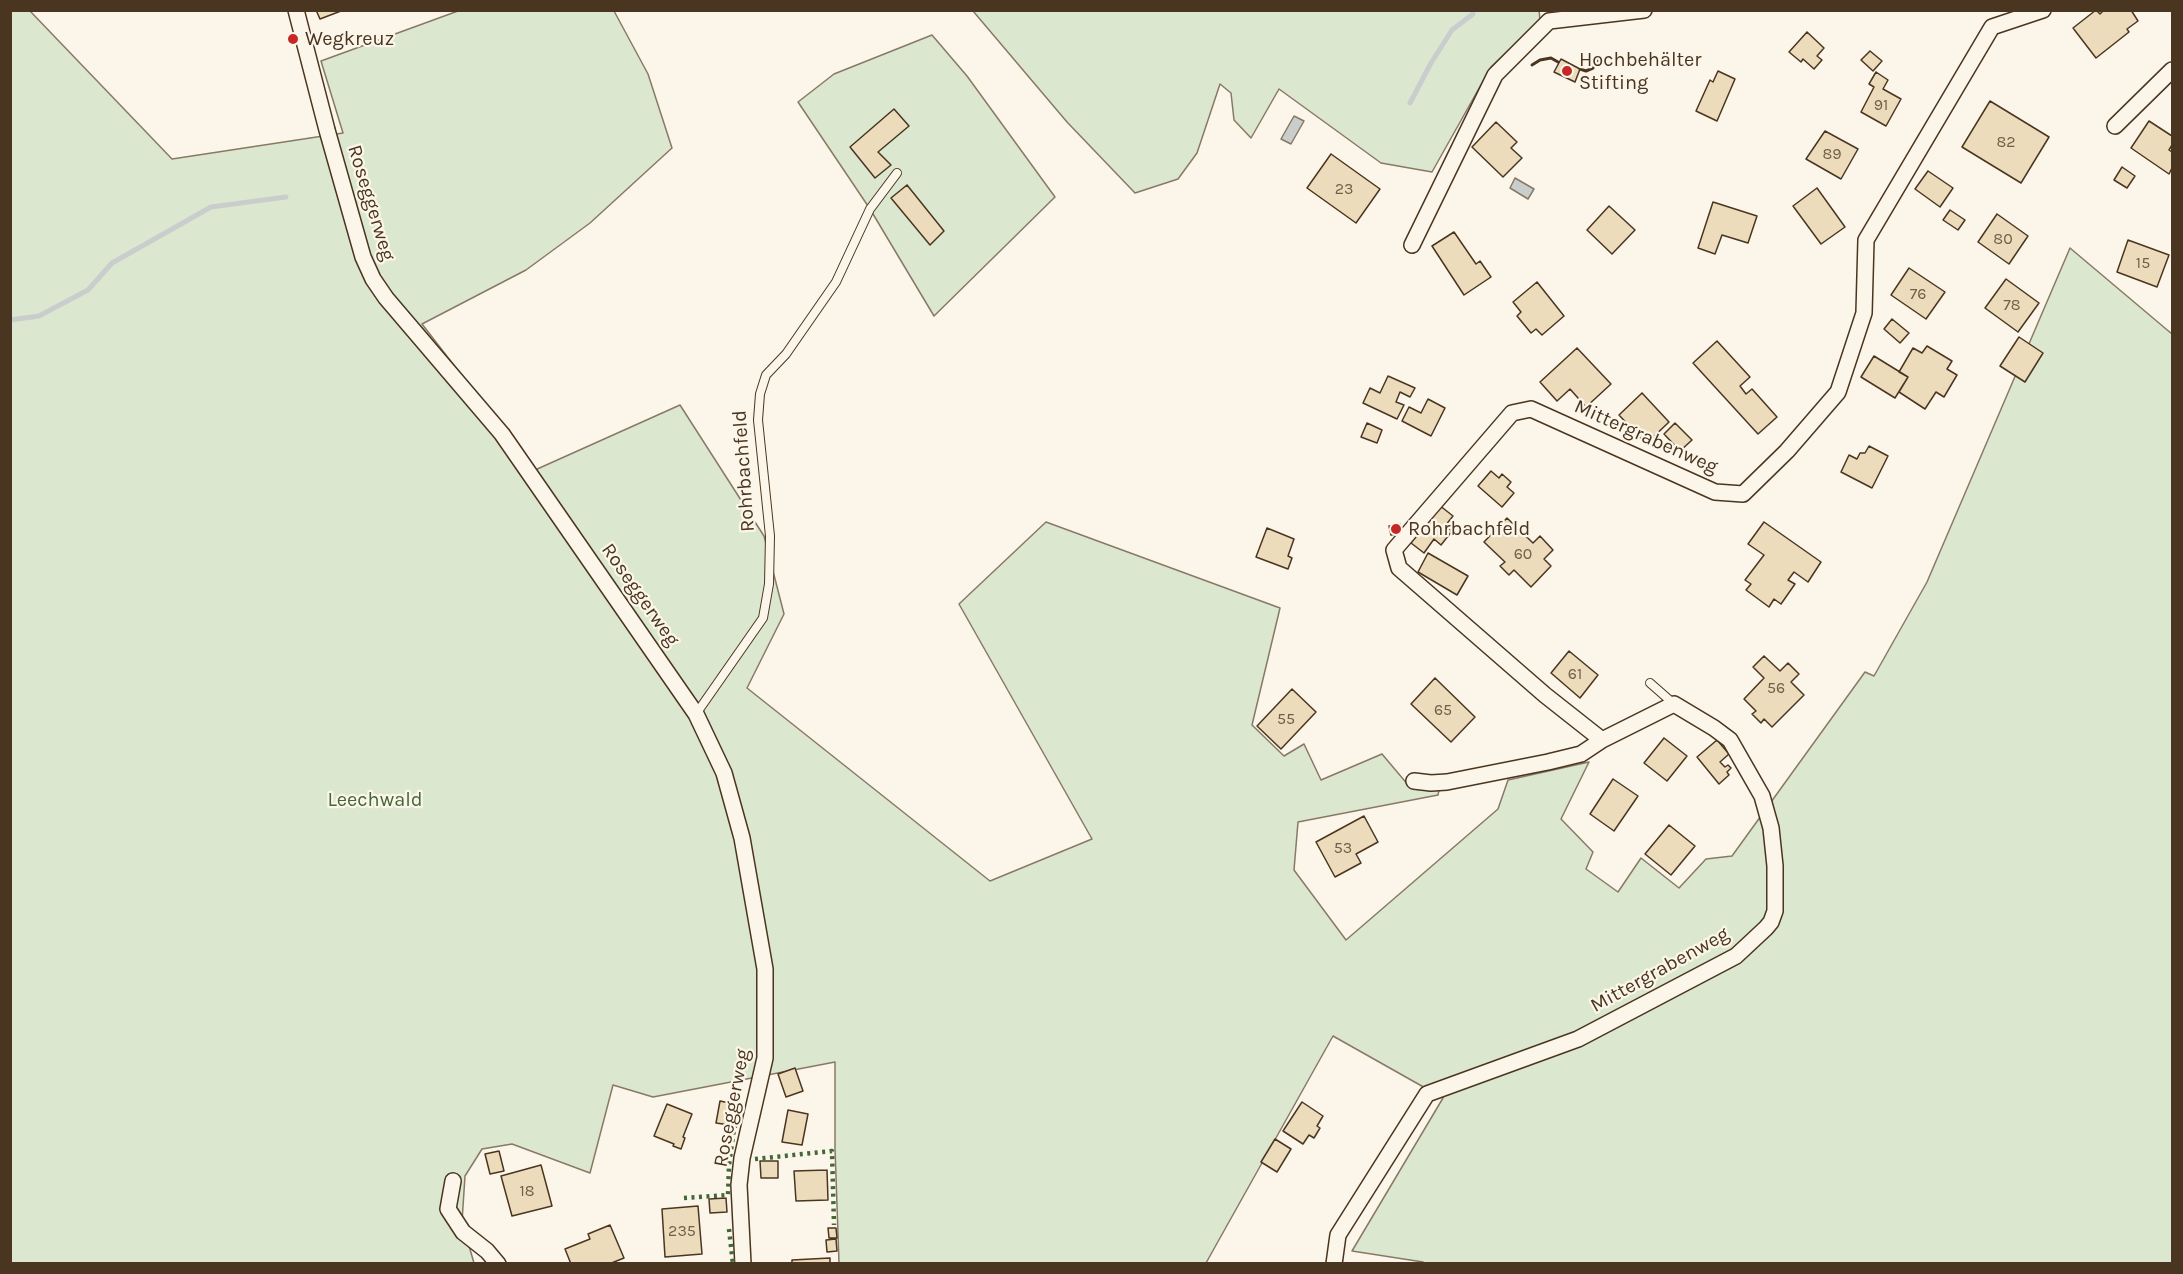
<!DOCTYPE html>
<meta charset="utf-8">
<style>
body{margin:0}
#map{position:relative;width:2183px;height:1274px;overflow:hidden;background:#fbf6e9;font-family:Karla,sans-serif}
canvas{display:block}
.frame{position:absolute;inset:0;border:12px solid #4a3520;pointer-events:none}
</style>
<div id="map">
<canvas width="2183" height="1274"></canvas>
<div class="frame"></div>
</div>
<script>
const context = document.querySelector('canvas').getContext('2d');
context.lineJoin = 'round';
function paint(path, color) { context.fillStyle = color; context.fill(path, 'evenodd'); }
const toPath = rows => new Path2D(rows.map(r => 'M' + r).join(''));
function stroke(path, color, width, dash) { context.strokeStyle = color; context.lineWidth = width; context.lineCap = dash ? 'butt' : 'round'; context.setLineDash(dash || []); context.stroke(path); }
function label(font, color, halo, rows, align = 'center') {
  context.font = font + ' Karla,sans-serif'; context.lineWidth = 4.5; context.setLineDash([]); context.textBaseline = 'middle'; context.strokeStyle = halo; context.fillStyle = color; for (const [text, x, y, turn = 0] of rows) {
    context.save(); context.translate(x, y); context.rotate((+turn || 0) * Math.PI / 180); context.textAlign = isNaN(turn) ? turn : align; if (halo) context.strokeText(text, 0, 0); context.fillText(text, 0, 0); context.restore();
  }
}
const green = toPath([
 [1539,10,1540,20,1491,67,1432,172,1381,163,1279,89,1251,138,1234,120,1231,93,1220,84,1197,153,1178,179,1135,193,1067,122,973,11,1539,10],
 [10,11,30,11,172,159,343,133,321,61,458,11,614,11,648,74,672,148,590,223,526,270,422,324,535,470,680,405,764,536,784,614,747,688,990,881,1092,839,959,604,1046,522,1280,608,1252,725,1284,756,1304,744,1321,780,1382,754,1409,786,1440,785,1438,795,1298,822,1294,870,1346,940,1498,809,1508,780,1589,762,1561,819,1593,852,1586,869,1618,892,1641,858,1679,888,1706,859,1732,856,1865,672,1874,676,1927,582,2070,248,2172,334,2172,1263,1425,1264,1423,1262,1352,1251,1443,1098,1333,1036,1206,1263,839,1263,835,1148,835,1062,653,1097,613,1085,590,1173,512,1144,482,1149,465,1176,462,1222,474,1263,11,1263,10,11],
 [932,35,967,76,1055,197,934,316,870,209,798,102,834,74,932,35]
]);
const water = toPath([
 [1294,116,1304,121,1291,144,1281,139,1294,116],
 [1515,178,1534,189,1528,199,1510,188,1515,178]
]);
const stream = toPath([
 [1410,103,1431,63,1452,30,1473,14,1473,10],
 [10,320,39,316,88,290,112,263,211,207,286,197]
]);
const building = toPath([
 [316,10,341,10,341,11,320,19,316,10],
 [2096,10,2100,14,2104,10,2131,10,2138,21,2127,29,2129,32,2096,58,2073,28,2096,10],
 [1807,32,1824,48,1817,56,1822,60,1814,69,1803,59,1801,62,1789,52,1807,32],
 [1870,51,1882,61,1873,71,1861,60,1870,51],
 [1561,59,1580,69,1575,82,1554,72,1561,59],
 [1718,71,1735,79,1717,121,1696,111,1710,80,1713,82,1718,71],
 [1876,72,1888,80,1883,89,1901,99,1886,126,1861,112,1874,87,1869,84,1876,72],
 [1990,101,2049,137,2021,183,1962,147,1990,101],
 [894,109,909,126,878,152,891,165,875,178,850,147,894,109],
 [2149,121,2172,136,2172,145,2169,150,2172,152,2172,168,2169,174,2131,148,2149,121],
 [1496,122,1517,142,1511,148,1522,158,1503,177,1472,147,1496,122],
 [1825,131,1858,149,1841,179,1806,159,1825,131],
 [1331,154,1380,189,1356,223,1307,188,1331,154],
 [2122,167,2135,176,2127,188,2114,180,2122,167],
 [1928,171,1953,188,1940,207,1915,189,1928,171],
 [907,185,944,231,930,245,891,198,907,185],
 [1817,188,1845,227,1821,244,1793,206,1817,188],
 [1713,202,1757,216,1748,243,1722,235,1715,254,1698,248,1713,202],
 [1609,206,1635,230,1612,254,1587,230,1609,206],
 [1950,210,1965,220,1958,230,1943,220,1950,210],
 [1997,214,2028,236,2009,264,1978,242,1997,214],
 [1454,232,1476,264,1480,261,1491,277,1464,295,1432,246,1454,232],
 [2128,240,2169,255,2157,287,2117,272,2128,240],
 [1909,268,1945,292,1926,319,1891,295,1909,268],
 [2006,279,2039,303,2018,332,1985,308,2006,279],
 [1537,282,1564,316,1542,335,1536,329,1531,333,1517,316,1521,312,1513,302,1537,282],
 [1892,319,1909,333,1900,343,1884,329,1892,319],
 [2019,337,2043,353,2025,382,2000,366,2019,337],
 [1717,341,1750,377,1740,386,1746,394,1752,389,1777,417,1758,434,1693,363,1717,341],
 [1927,346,1952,361,1947,369,1957,375,1944,397,1936,392,1925,409,1899,392,1908,377,1899,372,1913,348,1922,353,1927,346],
 [1577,348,1611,384,1586,407,1570,389,1557,401,1540,382,1577,348],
 [1874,356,1908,377,1895,398,1861,377,1874,356],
 [1388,376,1415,388,1410,397,1400,392,1396,402,1404,405,1397,419,1363,403,1370,388,1380,393,1388,376],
 [1642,393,1669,422,1646,444,1619,415,1642,393],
 [1428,399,1445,408,1431,436,1402,421,1409,407,1421,413,1428,399],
 [1367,423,1382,430,1377,443,1361,437,1367,423],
 [1675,423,1692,440,1680,451,1664,434,1675,423],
 [1869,446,1888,456,1872,488,1841,472,1849,455,1857,459,1860,453,1865,453,1869,446],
 [1491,471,1499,478,1502,474,1511,482,1507,487,1514,493,1502,507,1478,486,1491,471],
 [1439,505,1453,516,1445,526,1452,531,1441,545,1434,539,1424,553,1411,543,1439,505],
 [1507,518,1533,543,1540,536,1553,550,1544,559,1551,566,1531,587,1514,570,1509,575,1500,566,1505,562,1484,542,1507,518],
 [1764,522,1821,562,1808,582,1794,572,1788,580,1795,584,1781,604,1774,599,1769,607,1746,590,1751,584,1745,580,1764,555,1748,544,1764,522],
 [1400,524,1402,533,1391,535,1389,526,1400,524],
 [1267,528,1294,539,1288,556,1292,558,1288,569,1256,557,1267,528],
 [1428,553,1468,576,1457,595,1418,572,1428,553],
 [1569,651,1598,675,1580,698,1551,673,1569,651],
 [1764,656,1780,671,1788,663,1799,674,1791,682,1804,695,1772,727,1764,719,1761,723,1752,714,1756,711,1744,699,1764,678,1753,667,1764,656],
 [1435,678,1475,717,1451,742,1411,704,1435,678],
 [1292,689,1316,712,1281,749,1257,726,1292,689],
 [1664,738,1687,756,1667,781,1644,763,1664,738],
 [1717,740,1729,754,1720,762,1725,767,1728,765,1731,768,1727,772,1729,775,1719,784,1697,757,1717,740],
 [1613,779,1638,796,1614,831,1590,814,1613,779],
 [1364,816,1378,842,1356,854,1361,863,1335,877,1316,842,1364,816],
 [1669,825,1695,846,1671,875,1645,854,1669,825],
 [795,1068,803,1091,786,1097,778,1074,795,1068],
 [720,1101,739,1105,736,1126,716,1123,720,1101],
 [1302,1102,1323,1116,1317,1126,1320,1128,1314,1138,1309,1135,1303,1144,1283,1131,1302,1102],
 [667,1104,692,1114,683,1137,685,1138,681,1149,673,1146,674,1144,654,1136,667,1104],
 [788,1110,808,1114,802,1145,782,1142,788,1110],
 [1275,1139,1291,1149,1277,1172,1261,1162,1275,1139],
 [499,1151,504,1171,490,1174,485,1154,499,1151],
 [760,1161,778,1161,778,1178,761,1178,760,1161],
 [541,1165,552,1206,512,1216,501,1176,541,1165],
 [827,1170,828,1200,796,1201,794,1171,827,1170],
 [726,1198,727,1212,710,1213,709,1199,726,1198],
 [698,1206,702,1254,665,1257,662,1209,698,1206],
 [610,1225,624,1258,609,1264,571,1264,565,1249,590,1239,588,1234,610,1225],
 [828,1228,836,1228,837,1238,829,1238,828,1228],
 [836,1239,837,1251,827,1252,826,1240,836,1239],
 [830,1258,830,1264,792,1264,792,1260,830,1258]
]);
const service = toPath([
 [1650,683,1674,704],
 [696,714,763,618,769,584,770,536,758,420,760,394,766,375,786,354,836,282,870,209,897,173]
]);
const minor = toPath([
 [296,10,327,130,363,257,373,279,386,298,502,434,696,714,724,773,742,838,765,969,765,1058,742,1158,739,1185,743,1264],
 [2115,126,2172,70],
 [1412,245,1495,75,1549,21,1644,10],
 [1414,781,1431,783,1447,782,1548,762,1581,754,1602,740],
 [453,1181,448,1209,463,1232,487,1251,498,1264],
 [1334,1264,1338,1235,1427,1094,1578,1039,1736,956,1766,928,1771,922,1775,911,1775,866,1771,828,1762,796,1730,740,1714,728,1674,704,1602,740,1545,695,1399,568,1394,550,1512,413,1531,409,1715,492,1743,494,1787,451,1838,392,1864,313,1866,240,1992,27,2043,10]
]);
const hedge = toPath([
 [755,1159,832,1151,834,1225],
 [684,1198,728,1195,729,1165,734,1129,740,1115],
 [729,1229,733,1264]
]);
const wall = toPath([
 [1532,65,1540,60,1551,58,1558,62],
 [1580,69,1586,71,1593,68,1599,58]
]);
const markers = [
 [293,39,6,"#c62828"],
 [1567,71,6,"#c62828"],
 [1396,529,6,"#c62828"]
];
const numberNames = [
 ["91",1881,105],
 ["82",2006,142],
 ["89",1832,154],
 ["23",1344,189],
 ["80",2003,239],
 ["15",2143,263],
 ["76",1918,294],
 ["78",2012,305],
 ["60",1523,554],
 ["61",1575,674],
 ["56",1776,688],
 ["65",1443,710],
 ["55",1286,719],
 ["53",1343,848],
 ["18",527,1191],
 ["235",682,1231]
];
const poiNames = [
 ["Wegkreuz",305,39],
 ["Hochbehälter",1579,60],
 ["Stifting",1579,83],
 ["Rohrbachfeld",1408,529]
];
const streetNames = [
 ["Roseggerweg",371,203,73],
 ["Mittergrabenweg",1646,437,24],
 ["Rohrbachfeld",744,471,-94],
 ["Roseggerweg",640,595,55],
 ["Mittergrabenweg",1660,970,-29],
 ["Roseggerweg",732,1108,-79]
];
const parkNames = [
 ["Leechwald",375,800]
];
paint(green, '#dce7d0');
stroke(green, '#887966', 1.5);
paint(water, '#c9cecd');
stroke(water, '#887966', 1.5);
stroke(stream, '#c9cecd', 5);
paint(building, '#ecdcbc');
stroke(building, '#4a3520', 1.5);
stroke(service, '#4a3520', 10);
stroke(minor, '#4a3520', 18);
stroke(service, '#fbf6e9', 8);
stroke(minor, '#fbf6e9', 15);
stroke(hedge, '#436837', 4.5, [3, 4.5]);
stroke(wall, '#4a3520', 3);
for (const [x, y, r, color] of markers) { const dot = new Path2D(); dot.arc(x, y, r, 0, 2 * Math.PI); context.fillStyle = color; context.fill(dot); stroke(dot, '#fbf6e9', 2); }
label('16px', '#725f47', null, numberNames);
label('20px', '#4a3520', '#fbf6e9', poiNames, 'left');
label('20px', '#4a3520', '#fbf6e9', streetNames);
label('20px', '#436837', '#fbf6e9', parkNames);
</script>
